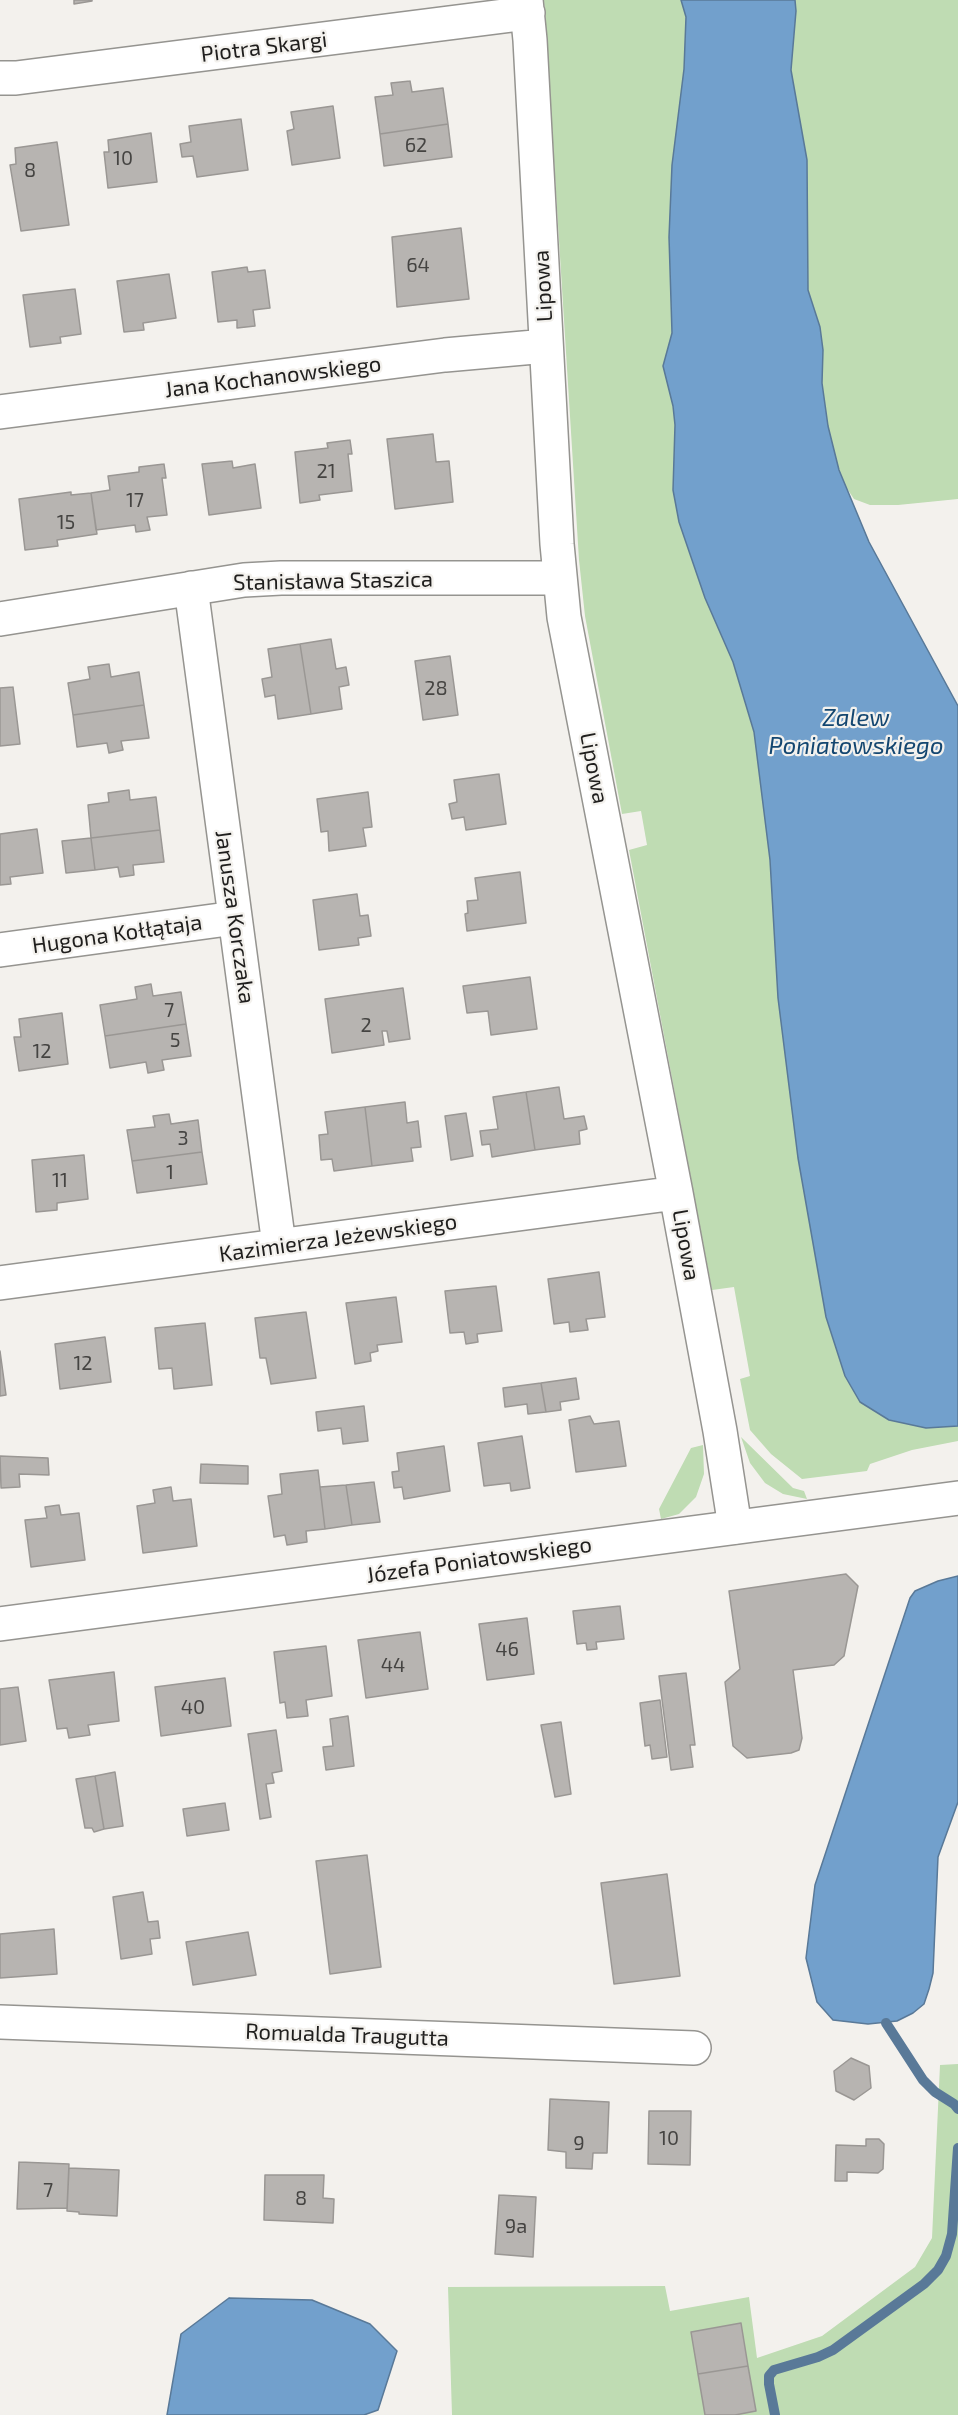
<!DOCTYPE html>
<meta charset="utf-8">
<style>
body{margin:0}
canvas{display:block;background:#f3f1ed}
</style>
<canvas width="958" height="2415"></canvas>
<script>
const context = document.querySelector('canvas').getContext('2d');
context.lineJoin = 'round';
function paint(path, color) { context.fillStyle = color; context.fill(path, 'evenodd'); }
const toPath = rows => new Path2D(rows.map(r => 'M' + r).join(''));
function stroke(path, color, width, dash) { context.strokeStyle = color; context.lineWidth = width; context.lineCap = dash ? 'butt' : 'round'; context.setLineDash(dash || []); context.stroke(path); }
function label(font, color, halo, rows, align = 'center') {
  context.font = font + ' "Exo 2",sans-serif'; context.lineWidth = 4.5; context.setLineDash([]); context.textBaseline = 'middle'; context.strokeStyle = halo; context.fillStyle = color; for (const [text, x, y, turn = 0] of rows) {
    context.save(); context.translate(x, y); context.rotate((+turn || 0) * Math.PI / 180); context.textAlign = isNaN(turn) ? turn : align; if (halo) context.strokeText(text, 0, 0); context.fillText(text, 0, 0); context.restore();
  }
}
const green = toPath([
 [544,0,681,0,686,17,684,69,669,237,672,333,663,366,673,406,675,425,673,490,679,522,705,598,733,662,754,732,770,860,778,998,798,1158,826,1317,845,1376,926,1428,958,1426,958,1441,912,1450,870,1464,867,1471,802,1479,771,1454,750,1430,740,1379,750,1376,734,1287,712,1290,629,850,647,845,641,811,622,814,585,616,579,560],
 [795,0,958,0,958,499,898,505,870,505,854,499,846,487,839,470,828,426,822,383,823,350,820,327,808,290,807,160,791,70,796,11],
 [741,1437,793,1488,804,1491,807,1499,783,1494,765,1483,750,1463],
 [703,1445,704,1474,696,1497,679,1514,661,1519,659,1509,691,1448],
 [958,2064,958,2415,452,2415,448,2287,665,2286,670,2311,749,2297,757,2358,822,2336,915,2267,932,2238,940,2065]
]);
const water = toPath([
 [681,0,795,0,796,11,791,70,807,160,808,290,820,327,823,350,822,383,828,426,839,470,869,542,958,706,958,1426,926,1428,889,1420,860,1402,845,1376,826,1317,798,1158,778,998,770,860,754,732,733,662,705,598,679,522,673,490,675,425,673,406,663,366,672,333,669,237,672,165,684,69,686,17,681,0],
 [958,1576,958,1802,938,1857,933,1973,929,1989,924,2004,913,2013,897,2021,868,2024,833,2020,817,2002,806,1958,815,1885,910,1598,915,1591,938,1581,958,1576],
 [229,2298,312,2300,370,2324,397,2351,378,2410,364,2415,167,2415,181,2334,229,2298]
]);
const stream = toPath([
 [886,2023,923,2080,935,2092,954,2104,958,2109],
 [775,2415,769,2384,769,2376,774,2370,818,2357,833,2350,924,2284,938,2270,946,2256,952,2234,958,2148]
]);
const building = toPath([
 [74,0,92,0,92,1,74,4,74,0],
 [410,81,412,92,443,88,448,124,380,134,375,97,393,95,391,83,410,81],
 [333,106,340,158,292,165,287,131,294,129,291,112,333,106],
 [241,119,248,170,197,177,193,156,182,157,180,144,191,142,189,126,241,119],
 [448,124,452,157,384,166,380,134,448,124],
 [151,133,157,182,108,188,104,152,109,152,108,140,151,133],
 [57,142,69,225,21,231,10,165,16,164,15,148,57,142],
 [461,228,469,299,397,307,392,237,461,228],
 [247,267,248,272,265,270,270,308,253,310,255,326,237,328,237,320,218,322,212,272,247,267],
 [169,274,176,318,143,323,144,330,124,332,117,281,169,274],
 [75,289,81,334,60,337,61,343,30,347,23,295,75,289],
 [433,434,436,462,449,461,453,502,395,509,387,439,433,434],
 [350,440,352,454,348,454,352,491,319,495,320,500,300,503,295,452,328,448,327,443,350,440],
 [232,461,233,468,255,464,261,508,209,515,202,464,232,461],
 [164,464,166,478,162,478,167,515,147,517,150,530,136,532,135,525,96,530,91,493,110,490,108,476,139,472,139,467,164,464],
 [71,492,71,495,91,493,97,534,57,540,58,546,25,550,19,499,71,492],
 [331,639,336,669,346,667,349,685,339,687,342,709,311,714,300,644,331,639],
 [300,644,311,714,278,719,275,695,265,697,262,679,272,677,268,649,300,644],
 [450,656,458,715,423,720,415,661,450,656],
 [109,664,111,677,139,672,144,705,73,715,68,683,90,679,88,667,109,664],
 [13,687,20,744,0,746,0,688,13,687],
 [144,705,149,738,121,741,123,750,109,753,107,743,77,747,73,715,144,705],
 [499,774,506,824,466,830,464,817,452,819,449,804,457,802,454,780,499,774],
 [129,790,130,800,156,797,160,830,91,838,88,805,109,802,108,793,129,790],
 [368,792,372,827,363,828,366,846,329,851,328,831,321,832,317,799,368,792],
 [37,829,43,873,10,877,11,884,0,885,0,834,37,829],
 [160,830,164,862,133,865,134,875,120,877,118,867,95,870,91,838,160,830],
 [91,838,95,870,66,873,62,841,91,838],
 [520,872,526,923,467,931,465,914,468,913,467,901,478,900,475,878,520,872],
 [357,894,360,916,368,915,371,936,358,938,359,945,319,950,313,900,357,894],
 [530,977,537,1029,491,1035,488,1011,467,1013,463,986,530,977],
 [151,984,153,996,181,992,186,1024,105,1036,100,1005,137,999,135,987,151,984],
 [403,988,410,1039,389,1042,387,1031,382,1031,384,1045,332,1053,325,999,403,988],
 [62,1013,68,1064,19,1071,14,1037,21,1037,19,1019,62,1013],
 [186,1024,191,1056,162,1060,164,1070,148,1073,146,1062,110,1068,105,1036,186,1024],
 [559,1087,564,1119,584,1116,587,1129,579,1131,580,1144,535,1150,526,1092,559,1087],
 [526,1092,535,1150,492,1157,490,1144,482,1145,480,1131,498,1129,493,1097,526,1092],
 [405,1102,407,1123,418,1121,421,1147,411,1148,413,1161,372,1166,365,1107,405,1102],
 [365,1107,372,1166,334,1171,332,1159,321,1160,319,1135,328,1134,325,1112,365,1107],
 [466,1113,473,1156,451,1160,445,1116,466,1113],
 [169,1114,171,1124,198,1120,202,1152,132,1161,127,1130,155,1127,153,1116,169,1114],
 [202,1152,207,1184,137,1193,132,1161,202,1152],
 [84,1155,88,1199,57,1203,57,1210,36,1212,32,1160,84,1155],
 [599,1272,605,1317,586,1319,588,1330,570,1332,569,1322,554,1324,548,1279,599,1272],
 [496,1286,502,1331,477,1334,478,1342,466,1344,464,1332,450,1333,445,1291,496,1286],
 [396,1297,402,1342,377,1345,378,1351,370,1353,371,1361,355,1364,346,1303,396,1297],
 [306,1312,316,1378,271,1384,266,1358,260,1358,255,1318,306,1312],
 [205,1323,212,1385,174,1389,172,1368,159,1369,155,1328,205,1323],
 [105,1337,111,1382,60,1389,55,1344,105,1337],
 [0,1351,6,1395,0,1396,0,1351],
 [576,1378,579,1399,560,1402,561,1410,546,1412,541,1383,576,1378],
 [541,1383,546,1412,528,1414,527,1404,505,1407,503,1388,541,1383],
 [364,1406,368,1441,343,1444,341,1428,318,1431,316,1412,364,1406],
 [590,1416,594,1424,619,1421,626,1466,576,1472,569,1420,590,1416],
 [522,1436,530,1488,511,1491,510,1483,484,1486,478,1443,522,1436],
 [444,1446,450,1491,404,1499,402,1487,394,1488,392,1472,399,1471,397,1453,444,1446],
 [0,1456,48,1458,49,1475,19,1474,20,1487,1,1488,0,1456],
 [201,1464,248,1466,248,1484,200,1483,201,1464],
 [318,1470,325,1529,306,1531,307,1542,287,1545,285,1535,274,1537,268,1496,282,1494,280,1474,318,1470],
 [374,1482,380,1522,352,1525,346,1485,374,1482],
 [346,1485,352,1525,325,1529,320,1487,346,1485],
 [171,1487,173,1501,191,1499,197,1546,143,1553,137,1506,155,1503,153,1490,171,1487],
 [59,1505,61,1515,79,1513,85,1560,31,1567,25,1520,47,1518,45,1507,59,1505],
 [846,1574,858,1586,844,1656,834,1665,793,1670,802,1738,799,1750,791,1753,747,1758,733,1746,725,1682,740,1669,729,1591,846,1574],
 [620,1606,624,1639,596,1642,597,1649,587,1650,586,1643,577,1644,573,1611,620,1606],
 [527,1618,534,1674,487,1680,479,1624,527,1618],
 [420,1632,428,1689,366,1698,358,1640,420,1632],
 [326,1646,332,1696,306,1700,308,1716,287,1718,285,1702,280,1703,274,1652,326,1646],
 [114,1672,119,1721,88,1725,90,1735,69,1738,67,1728,57,1729,49,1680,114,1672],
 [686,1673,695,1745,690,1745,693,1767,671,1770,659,1676,686,1673],
 [225,1678,231,1726,161,1736,155,1687,225,1678],
 [18,1687,26,1741,0,1745,0,1689,18,1687],
 [660,1700,667,1757,652,1759,650,1745,645,1746,640,1703,660,1700],
 [348,1716,354,1766,326,1770,323,1747,333,1746,330,1719,348,1716],
 [561,1722,571,1794,555,1797,541,1725,561,1722],
 [276,1730,282,1771,272,1773,274,1783,266,1784,271,1817,260,1819,248,1734,276,1730],
 [115,1772,123,1826,104,1829,95,1776,115,1772],
 [95,1776,104,1829,94,1832,92,1828,85,1828,76,1779,95,1776],
 [225,1803,229,1830,187,1836,183,1809,225,1803],
 [367,1855,381,1967,330,1974,316,1861,367,1855],
 [667,1874,680,1976,614,1984,601,1883,667,1874],
 [143,1892,148,1922,158,1921,160,1938,150,1939,152,1954,121,1959,113,1897,143,1892],
 [54,1929,57,1974,0,1978,0,1934,54,1929],
 [248,1932,256,1975,193,1985,186,1942,248,1932],
 [851,2058,869,2066,871,2088,854,2100,836,2091,834,2071,851,2058],
 [550,2099,609,2102,607,2153,593,2153,592,2169,566,2168,566,2152,548,2150,550,2099],
 [649,2111,691,2111,690,2165,648,2164,649,2111],
 [866,2139,879,2139,884,2144,883,2169,878,2173,847,2172,847,2181,835,2181,836,2145,866,2146,866,2139],
 [19,2162,69,2164,67,2208,17,2209,19,2162],
 [69,2168,119,2170,117,2216,79,2214,79,2212,67,2211,69,2168],
 [265,2175,324,2175,323,2198,334,2199,333,2223,264,2220,265,2175],
 [499,2195,536,2197,533,2257,495,2254,499,2195],
 [741,2323,748,2366,698,2374,691,2332,741,2323],
 [748,2366,756,2411,735,2415,705,2415,698,2374,748,2366]
]);
const minor = toPath([
 [526,0,530,40,557,544,564,617,676,1193,720,1431,735,1527],
 [0,78,16,78,528,13],
 [0,412,445,355,546,346],
 [191,588,279,1245],
 [0,619,244,580,281,578,560,578],
 [0,950,235,918],
 [0,1283,676,1193],
 [0,2022,694,2048]
]);
const tertiary = toPath([
 [0,1624,958,1498]
]);
const numberNames = [
 ["62",416,145],
 ["10",123,158],
 ["8",30,170],
 ["64",418,265],
 ["21",326,471],
 ["17",135,500],
 ["15",66,522],
 ["28",436,688],
 ["7",169,1010],
 ["2",366,1025],
 ["5",175,1040],
 ["12",42,1051],
 ["3",183,1138],
 ["1",170,1172],
 ["11",60,1180],
 ["12",83,1363],
 ["46",507,1649],
 ["44",393,1665],
 ["40",193,1707],
 ["10",669,2138],
 ["9",579,2143],
 ["7",48,2190],
 ["8",301,2198],
 ["9a",516,2226]
];
const streetNames = [
 ["Piotra Skargi",264,47,-7],
 ["Lipowa",543,286,-93],
 ["Jana Kochanowskiego",273,377,-7],
 ["Stanisława Staszica",333,581,-1],
 ["Lipowa",594,768,79],
 ["Janusza Korczaka",235,917,82],
 ["Hugona Kołłątaja",117,934,-8],
 ["Kazimierza Jeżewskiego",338,1238,-8],
 ["Lipowa",686,1245,80],
 ["Józefa Poniatowskiego",479,1560,-8],
 ["Romualda Traugutta",347,2035,2]
];
const waterNames = [
 ["Zalew",856,718],
 ["Poniatowskiego",856,746]
];
paint(green, '#bfdcb3');
paint(water, '#72a0cc');
stroke(water, '#597998', 1.5);
stroke(stream, '#597998', 10);
paint(building, '#b7b4b1');
stroke(building, '#9a9794', 1.5);
stroke(minor, '#959490', 36);
stroke(tertiary, '#959490', 36);
stroke(minor, '#fff', 33);
stroke(tertiary, '#fff', 33);
label('20px', '#454442', null, numberNames);
label('22px', '#1f1e1d', '#f3f1ed', streetNames);
label('italic 24px', '#134670', '#f3f1ed', waterNames);
</script>
